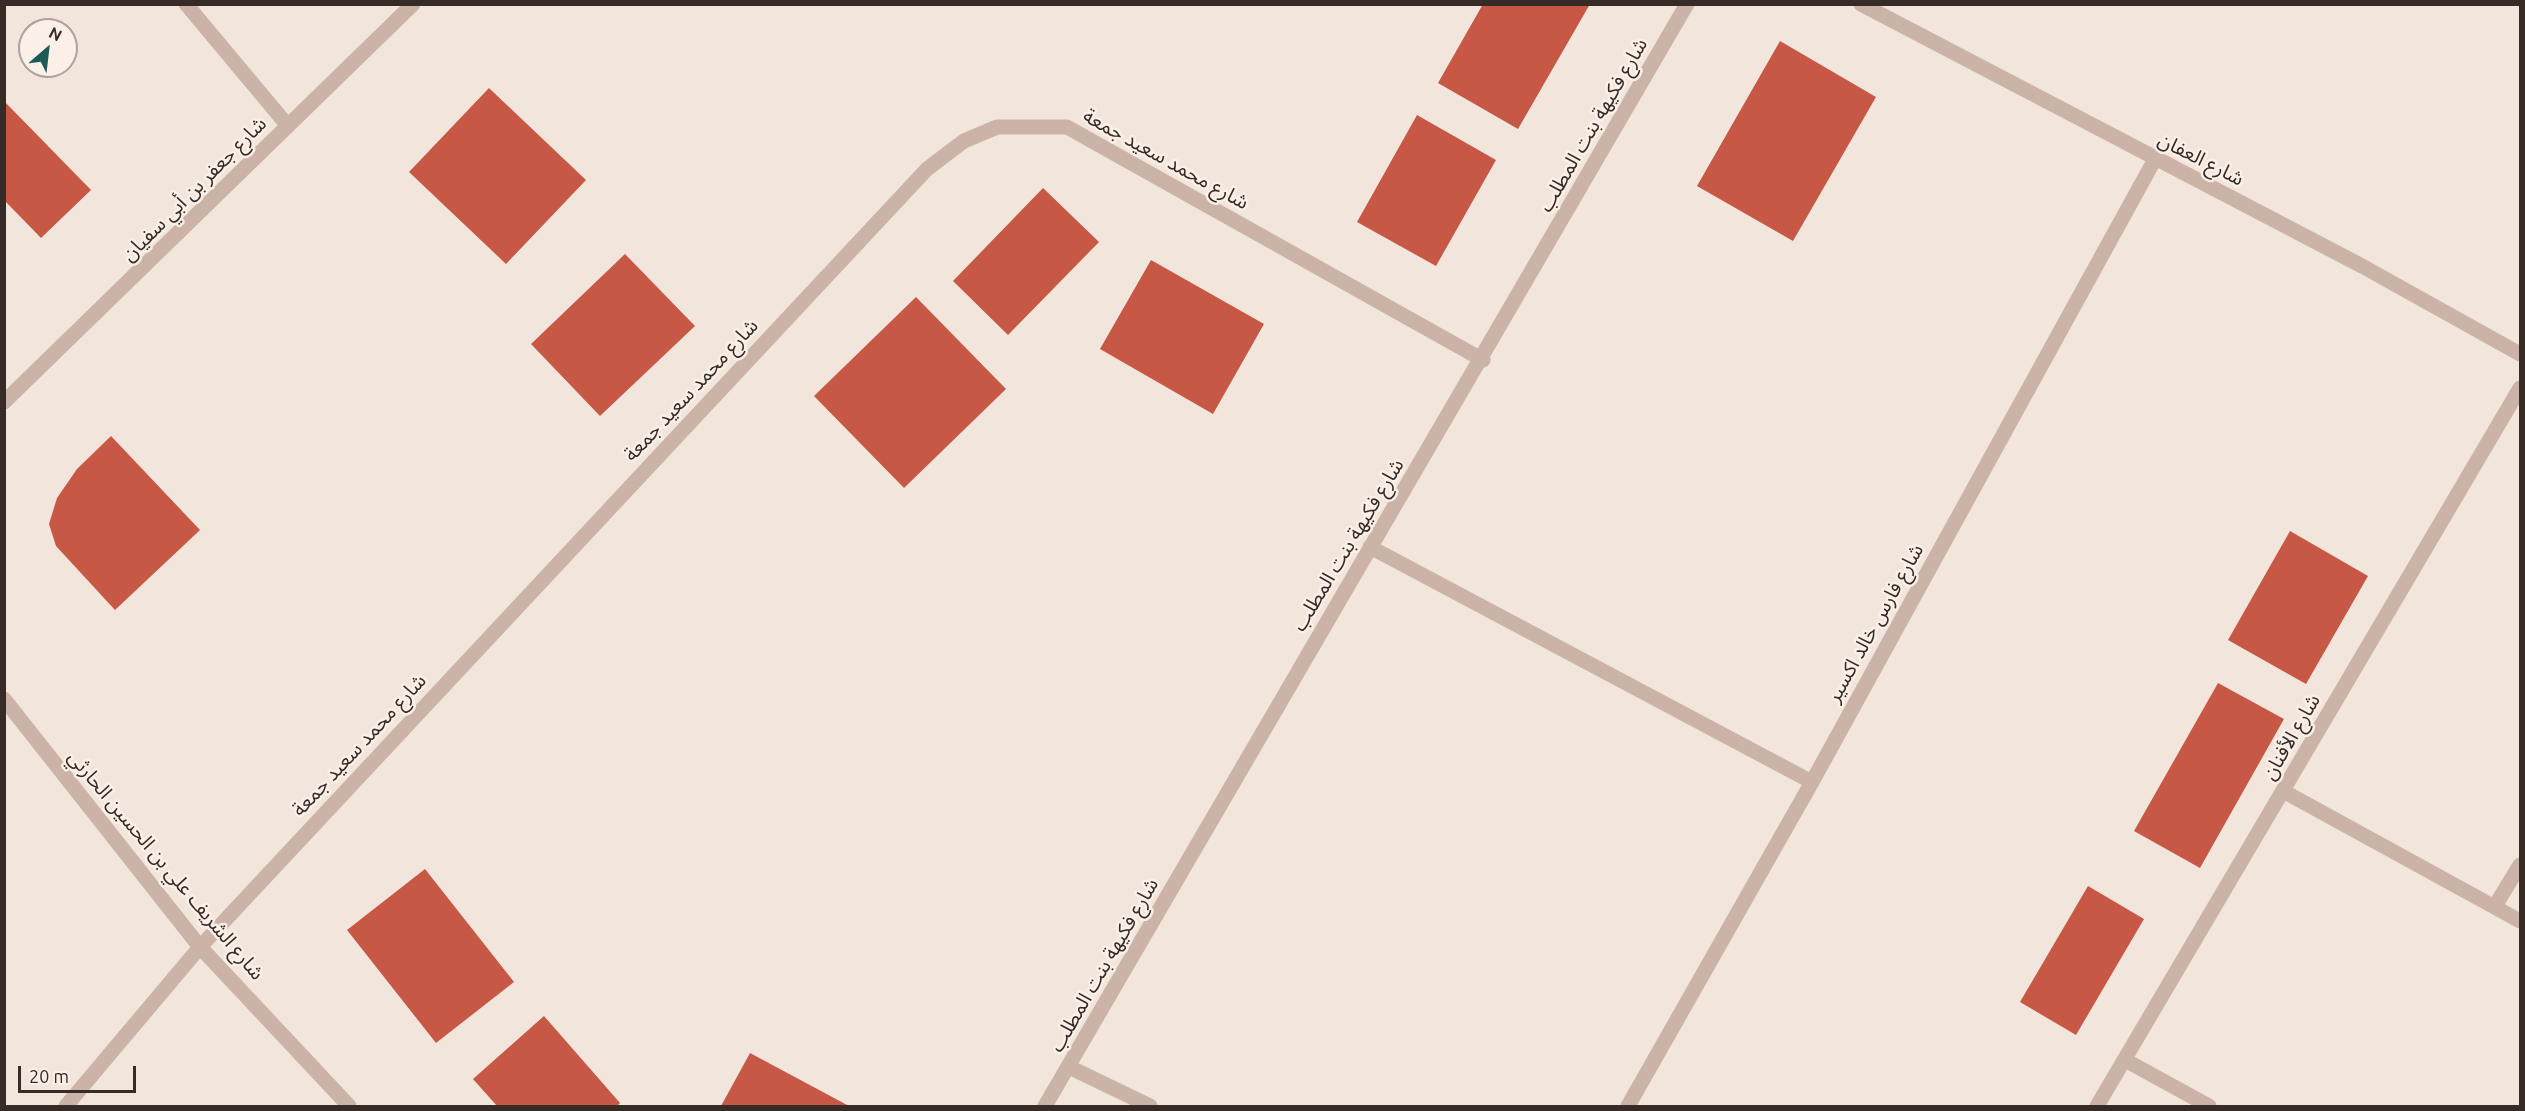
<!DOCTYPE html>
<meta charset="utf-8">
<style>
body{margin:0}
#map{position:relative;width:2525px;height:1111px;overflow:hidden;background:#f2e5dc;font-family:Ubuntu,sans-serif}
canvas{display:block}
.frame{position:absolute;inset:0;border:6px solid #372b28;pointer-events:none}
.north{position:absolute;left:18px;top:18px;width:60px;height:60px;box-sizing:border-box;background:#faf0e8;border:2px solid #aca19b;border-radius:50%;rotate:28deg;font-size:16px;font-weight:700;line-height:24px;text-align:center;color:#372b28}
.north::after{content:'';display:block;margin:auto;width:21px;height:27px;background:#1d5957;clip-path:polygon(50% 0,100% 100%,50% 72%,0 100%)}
.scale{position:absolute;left:18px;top:1066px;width:118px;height:27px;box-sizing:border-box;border:3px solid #372b28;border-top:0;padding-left:8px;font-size:18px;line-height:21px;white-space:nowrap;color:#372b28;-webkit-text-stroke:4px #faf0e8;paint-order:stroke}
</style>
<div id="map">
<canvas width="2525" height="1111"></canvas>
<div class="frame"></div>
<div class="north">N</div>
<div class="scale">20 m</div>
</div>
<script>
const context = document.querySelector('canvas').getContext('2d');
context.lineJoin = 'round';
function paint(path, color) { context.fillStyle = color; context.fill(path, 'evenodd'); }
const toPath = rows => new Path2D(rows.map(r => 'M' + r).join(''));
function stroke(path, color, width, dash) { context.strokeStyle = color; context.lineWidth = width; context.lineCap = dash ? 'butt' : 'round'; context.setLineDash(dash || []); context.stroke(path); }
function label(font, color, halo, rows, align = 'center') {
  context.font = font + ' Ubuntu,"Noto Sans Arabic",sans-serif'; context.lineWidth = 5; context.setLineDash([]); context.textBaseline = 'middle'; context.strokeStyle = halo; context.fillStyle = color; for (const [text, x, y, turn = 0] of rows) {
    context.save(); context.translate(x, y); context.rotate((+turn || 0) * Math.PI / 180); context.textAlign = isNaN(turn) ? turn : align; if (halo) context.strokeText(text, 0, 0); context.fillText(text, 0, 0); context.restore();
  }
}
const building = toPath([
 [1483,4,1590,4,1518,129,1438,83],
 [1780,41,1876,97,1793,241,1697,186],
 [489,88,586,180,506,264,409,172],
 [4,101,91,190,41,238,4,200],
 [1417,115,1496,160,1436,266,1357,222],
 [1043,188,1099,242,1008,335,953,281],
 [625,254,695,326,600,416,531,344],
 [1151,260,1264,324,1213,414,1100,349],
 [916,297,1006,389,904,488,814,396],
 [111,436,200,530,115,610,56,546,49,524,57,498,77,469],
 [2290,531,2368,576,2306,684,2228,640],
 [2218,683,2284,719,2200,868,2134,831],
 [425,869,514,982,436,1043,347,930],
 [2088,886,2144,919,2076,1035,2020,1002],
 [544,1016,620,1103,617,1106,497,1106,473,1079],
 [750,1053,849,1106,721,1106]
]);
const minor = toPath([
 [186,4,288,126],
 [1861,4,2362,266,2520,354],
 [1370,547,1812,782],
 [4,699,200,947,349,1106],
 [2283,791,2520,921],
 [2495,906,2520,865],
 [2125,1060,2209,1106],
 [1069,1067,1150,1106],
 [66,1106,200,947,927,169,964,141,997,127,1067,127,1483,360],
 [1045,1106,1687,4],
 [1628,1106,1812,782,2155,159],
 [2097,1106,2520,388]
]);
const tertiary = toPath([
 [4,402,413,4]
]);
const streetNames = [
 ["شارع فكيهة بنت المطلب",1593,125,-60],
 ["شارع محمد سعيد جمعة",1166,159,29],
 ["شارع العفان",2201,159,27],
 ["شارع جعفر بن أبي سفيان",194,189,-45],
 ["شارع محمد سعيد جمعة",691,390,-47],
 ["شارع فكيهة بنت المطلب",1348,545,-59],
 ["شارع فارس خالد اكسير",1875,623,-61],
 ["شارع الأفنان",2291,737,-60],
 ["شارع محمد سعيد جمعة",359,745,-47],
 ["شارع الشريف علي بن الحسين الحارثي",166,865,50],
 ["شارع فكيهة بنت المطلب",1104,965,-60]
];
paint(building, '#c75845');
stroke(minor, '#cbb4a7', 15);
stroke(tertiary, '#cbb4a7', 15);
label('20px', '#372b28', '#faf0e8', streetNames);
</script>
